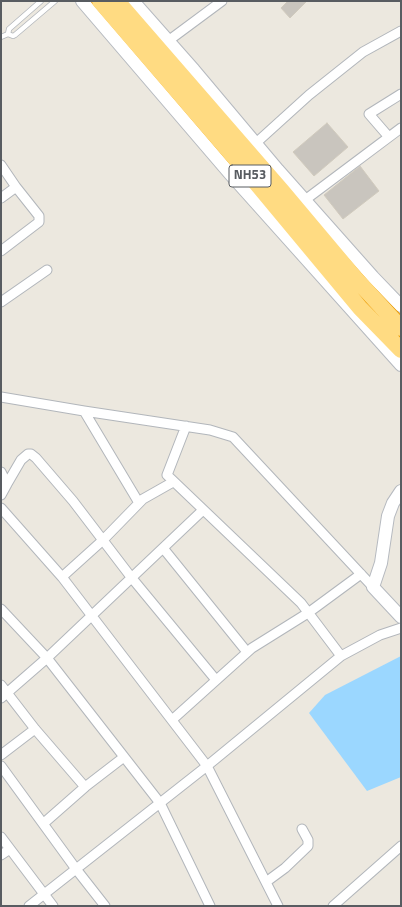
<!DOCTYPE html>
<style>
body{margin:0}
#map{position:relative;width:402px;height:907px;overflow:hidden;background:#ece8df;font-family:"Titillium Web",sans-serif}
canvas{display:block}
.frame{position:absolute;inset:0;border:2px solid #585c61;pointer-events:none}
</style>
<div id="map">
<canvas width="402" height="907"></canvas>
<div class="frame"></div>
</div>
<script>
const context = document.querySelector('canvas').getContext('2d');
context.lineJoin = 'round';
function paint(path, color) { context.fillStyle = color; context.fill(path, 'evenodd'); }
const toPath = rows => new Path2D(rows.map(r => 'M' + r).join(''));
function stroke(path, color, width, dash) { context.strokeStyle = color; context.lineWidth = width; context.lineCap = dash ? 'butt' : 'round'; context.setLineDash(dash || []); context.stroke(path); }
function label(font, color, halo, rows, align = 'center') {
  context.font = font + ' "Titillium Web",sans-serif'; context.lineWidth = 3; context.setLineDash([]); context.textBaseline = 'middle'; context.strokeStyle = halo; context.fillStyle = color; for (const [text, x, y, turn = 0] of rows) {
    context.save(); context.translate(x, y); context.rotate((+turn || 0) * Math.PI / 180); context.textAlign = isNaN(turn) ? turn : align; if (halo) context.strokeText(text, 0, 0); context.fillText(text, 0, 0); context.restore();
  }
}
const water = toPath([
 [401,656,401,777,367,791,309,713,325,695]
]);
const building = toPath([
 [288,1,307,1,290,18,281,8,288,1],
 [327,123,348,147,314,176,293,152,327,123],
 [360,166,379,191,343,219,324,195,360,166]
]);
const lane = toPath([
 [41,1,9,29,8,34,13,36,15,35,55,1],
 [1,37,8,34]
]);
const street = toPath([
 [168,41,222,1],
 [388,136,369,114,401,94],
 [256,143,309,95,363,52,401,31],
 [1,165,16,187],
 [1,198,16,187,39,216,39,222,1,251],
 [305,200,401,128],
 [1,302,47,270],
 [1,397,84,411,210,430,233,437,373,587],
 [84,411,139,503],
 [186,426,167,475,301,603,341,656],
 [1,472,7,484,1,495],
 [7,484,21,460,28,454,31,454,36,458,73,501,131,577,216,680],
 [1,508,62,577,207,766,278,906],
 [203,510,47,658,160,803,210,906],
 [163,548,247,652],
 [62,577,103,540,143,499,173,482],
 [1,609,47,658,1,698],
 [1,685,35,729,85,787],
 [172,720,252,648,308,613,361,574],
 [1,755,35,729],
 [1,766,76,869,105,906],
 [44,823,85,787,124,757],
 [1,837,53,906],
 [1,855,10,849],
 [266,882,285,868,308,846,308,840,302,829],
 [29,906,207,766,341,656,380,635,401,628],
 [333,906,401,846]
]);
const secondary = toPath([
 [82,1,231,175,401,365],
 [133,1,194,70,278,170,373,277,401,306],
 [401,491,393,503,388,516,381,563,373,587,401,617]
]);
const highway = toPath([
 [100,1,247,172,360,308,401,350],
 [117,1,282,191,355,278,401,328]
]);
const shields = [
 [250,176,42]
];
const shieldNames = [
 ["NH53",250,176]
];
paint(water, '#9bd7ff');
paint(building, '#c9c5be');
stroke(building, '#d0cabd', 1);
stroke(lane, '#b2b6bb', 6);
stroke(street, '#b2b6bb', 11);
stroke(secondary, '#b5b9bf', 14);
stroke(highway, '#ea9900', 18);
stroke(lane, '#fff', 4.5);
stroke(street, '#fff', 9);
stroke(secondary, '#fff', 12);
stroke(highway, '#ffdb82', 16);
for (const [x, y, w] of shields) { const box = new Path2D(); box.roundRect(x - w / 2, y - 11, w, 22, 3); context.fillStyle = '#fff'; context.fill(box); stroke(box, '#585c61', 1); }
label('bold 13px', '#585c61', null, shieldNames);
</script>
